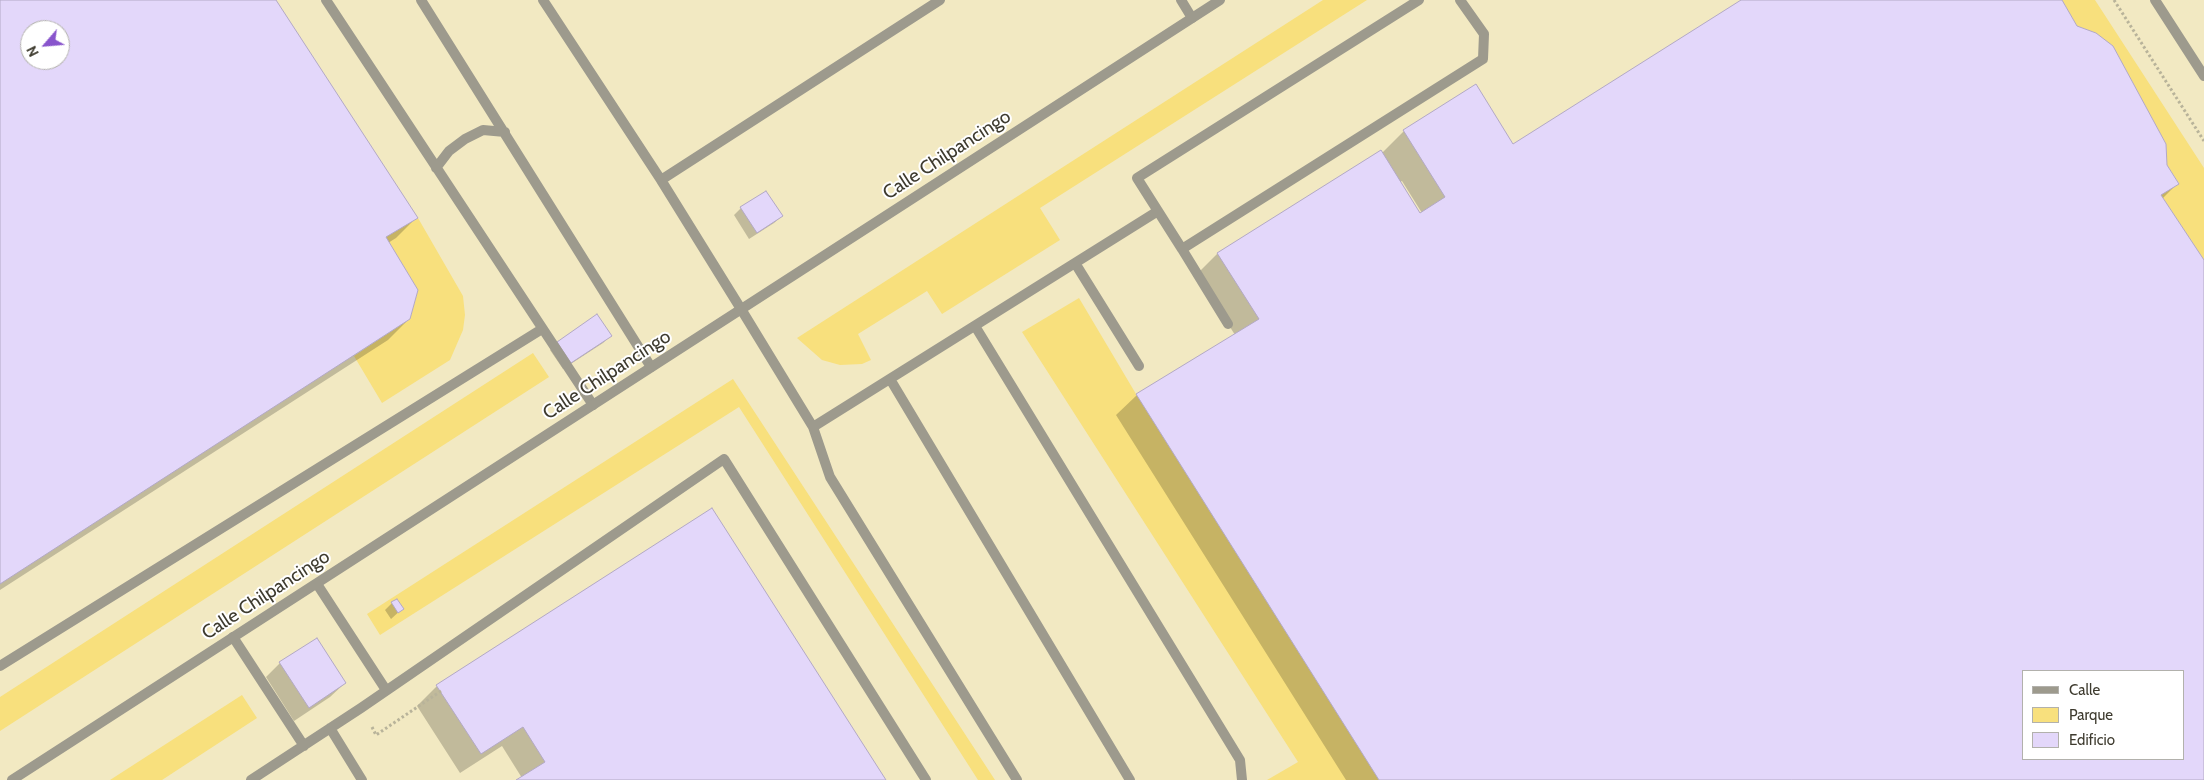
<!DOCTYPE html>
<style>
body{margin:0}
#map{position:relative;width:2204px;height:780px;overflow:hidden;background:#fbf4d4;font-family:Cabin,sans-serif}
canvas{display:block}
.legend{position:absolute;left:2022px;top:670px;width:162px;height:90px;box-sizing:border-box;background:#fff;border:1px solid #b2b1ac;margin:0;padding:6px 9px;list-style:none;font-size:15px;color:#3e3b2f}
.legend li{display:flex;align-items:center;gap:10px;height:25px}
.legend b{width:25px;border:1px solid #b2b1ac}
.north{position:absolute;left:20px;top:20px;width:50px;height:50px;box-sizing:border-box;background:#fff;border:1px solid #b2b1ac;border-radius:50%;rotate:243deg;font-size:14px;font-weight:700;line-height:20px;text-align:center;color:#3e3b2f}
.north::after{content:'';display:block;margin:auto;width:18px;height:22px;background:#8854cc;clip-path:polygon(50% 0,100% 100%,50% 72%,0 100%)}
</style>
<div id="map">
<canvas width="2204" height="780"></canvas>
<ul class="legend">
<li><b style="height:6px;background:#9d9a8d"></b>Calle</li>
<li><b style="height:14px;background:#f8e07d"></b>Parque</li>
<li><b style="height:14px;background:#e3d7fa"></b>Edificio</li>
</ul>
<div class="north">N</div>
</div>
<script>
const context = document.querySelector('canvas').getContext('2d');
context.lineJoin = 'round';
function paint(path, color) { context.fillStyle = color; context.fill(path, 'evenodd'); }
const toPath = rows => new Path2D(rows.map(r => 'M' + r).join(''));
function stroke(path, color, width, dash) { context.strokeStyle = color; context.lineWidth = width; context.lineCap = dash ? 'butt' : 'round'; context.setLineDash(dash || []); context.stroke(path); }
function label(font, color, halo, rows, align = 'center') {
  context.font = font + ' Cabin,sans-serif'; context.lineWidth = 4; context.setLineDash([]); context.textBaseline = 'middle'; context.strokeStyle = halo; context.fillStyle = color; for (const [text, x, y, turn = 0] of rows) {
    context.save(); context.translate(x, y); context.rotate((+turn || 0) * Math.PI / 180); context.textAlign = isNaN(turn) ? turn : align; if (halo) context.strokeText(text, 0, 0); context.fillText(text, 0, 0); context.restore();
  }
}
const built = toPath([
 [0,0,2204,0,2204,780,0,780],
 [30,30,60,30,60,60,30,60],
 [2023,671,2183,671,2183,759,2023,759]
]);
const green = toPath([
 [1323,0,1367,0,1040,208,1060,240,942,314,927,291,858,334,871,360,862,364,840,365,822,360,797,338],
 [2062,0,2095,0,2204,168,2204,260,2161,195,2179,183,2167,165,2166,144,2113,46,2096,33,2077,26],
 [418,218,463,296,465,315,463,330,450,360,382,403,354,356,410,319,418,290,386,237],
 [1079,298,1136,394,1379,780,1267,780,1298,762,1022,332],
 [533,353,549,377,0,731,0,697],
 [733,379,995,780,978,780,739,407,380,635,367,614],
 [242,695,257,718,162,780,110,780]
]);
const shadow = toPath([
 [0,0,275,0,416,218,396,238,388,243,409,319,388,340,0,590],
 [30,30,60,30,60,60,30,60],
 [1743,0,2060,0,2178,183,2162,199,2204,263,2204,780,1346,780,1116,415,1137,395,1235,335,1197,274,1217,254,1381,152,1382,153,1404,131,1513,146],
 [1402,181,1422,213,1420,215,1400,182],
 [2023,671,2183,671,2183,759,2023,759],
 [741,208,782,216,774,223,749,239,734,215],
 [610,336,603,343,563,369,550,350,557,343],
 [392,603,402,609,391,619,385,610],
 [280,663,345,683,330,697,294,721,266,677],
 [437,686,884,780,519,780,522,778,502,746,460,773,417,706]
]);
const building = toPath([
 [0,0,276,0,418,218,386,237,418,290,410,319,0,584,0,0],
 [30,30,60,30,60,60,30,60,30,30],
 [1741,0,2062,0,2077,26,2096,33,2113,46,2166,144,2167,165,2179,184,2161,195,2204,260,2204,780,1379,780,1136,394,1259,319,1217,253,1381,150,1420,213,1445,197,1403,130,1476,84,1513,144,1741,0],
 [2023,671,2183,671,2183,759,2023,759,2023,671],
 [766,191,783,216,757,233,740,207,766,191],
 [597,314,612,336,571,363,557,342,597,314],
 [712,508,886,780,516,780,545,762,523,727,481,754,436,685,712,508],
 [397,599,404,609,398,613,391,602,397,599],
 [317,638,346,683,309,708,279,662,317,638]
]);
const path = toPath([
 [2114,0,2204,141],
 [372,727,376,735,441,691]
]);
const service = toPath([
 [326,0,593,405],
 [421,0,651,367],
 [543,0,661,180,741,309,813,427,830,477,1017,780],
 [1181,0,1192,18],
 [1419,0,1137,178,1182,249,1483,59,1484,34,1460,0],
 [2155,0,2204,76],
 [436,168,449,151,465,139,483,130,505,132],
 [661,180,940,0],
 [1182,249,1228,324],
 [1075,263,1139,366],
 [975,326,1240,760,1242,780],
 [890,379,1130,780],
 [813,427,1158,211],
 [317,584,386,690],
 [233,637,304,746],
 [0,666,542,329],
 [330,728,362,780],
 [251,780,361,708,724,459,926,780]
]);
const tertiary = toPath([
 [12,780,1220,0]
]);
const streetNames = [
 ["Calle Chilpancingo",947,155,-33],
 ["Calle Chilpancingo",607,375,-33],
 ["Calle Chilpancingo",266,595,-33]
];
paint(built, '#f2e9c2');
paint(green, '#f8e07d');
paint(shadow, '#0003');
paint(building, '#e3d7fa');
stroke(building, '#b3a9c5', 1);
stroke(path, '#b8b39a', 3, [2.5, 2.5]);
stroke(service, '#9d9a8d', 10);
stroke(tertiary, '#9d9a8d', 10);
label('19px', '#3e3b2f', '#fff', streetNames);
</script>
